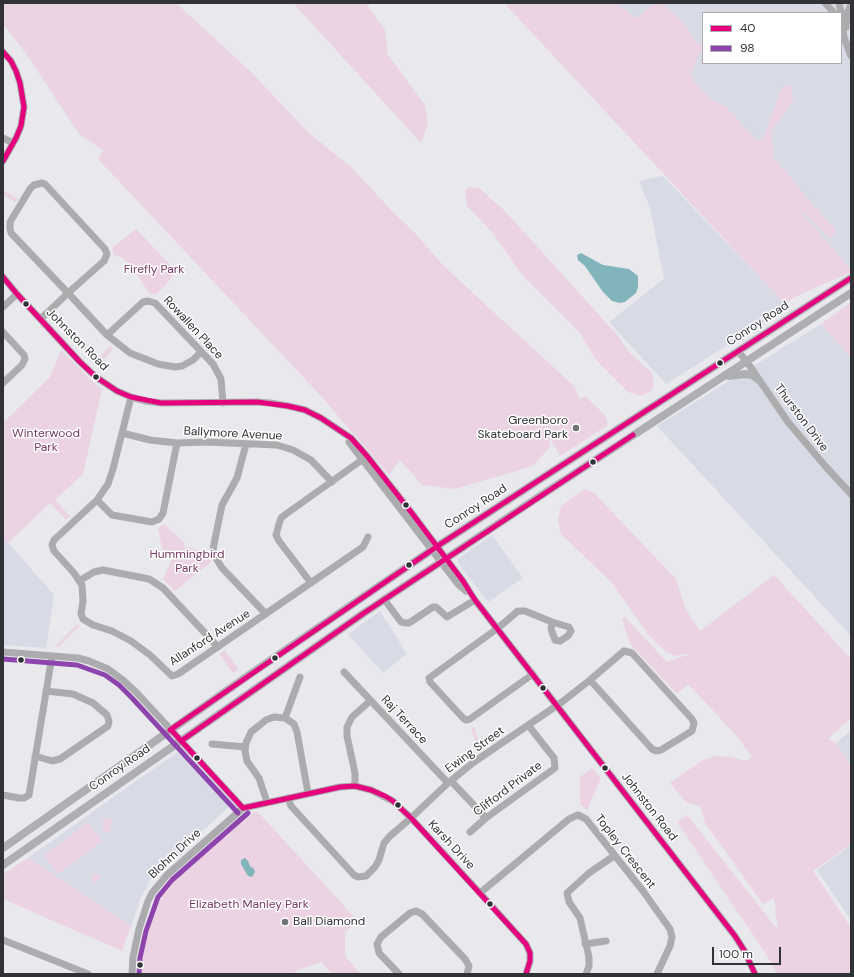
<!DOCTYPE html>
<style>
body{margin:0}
#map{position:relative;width:854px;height:977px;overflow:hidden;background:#e8e8ed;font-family:"DM Sans",sans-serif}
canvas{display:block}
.frame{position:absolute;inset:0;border:4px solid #313236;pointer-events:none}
.legend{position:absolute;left:702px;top:12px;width:140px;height:52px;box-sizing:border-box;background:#fff;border:1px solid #adadaf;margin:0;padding:5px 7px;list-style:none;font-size:12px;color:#313236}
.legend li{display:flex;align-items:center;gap:8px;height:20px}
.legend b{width:20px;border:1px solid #adadaf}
.scale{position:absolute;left:712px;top:947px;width:69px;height:18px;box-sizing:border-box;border:2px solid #313236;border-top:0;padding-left:5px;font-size:12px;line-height:14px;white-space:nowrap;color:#313236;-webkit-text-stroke:3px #fff;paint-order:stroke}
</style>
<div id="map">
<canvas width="854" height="977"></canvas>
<div class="frame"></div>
<ul class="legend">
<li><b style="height:5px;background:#e5007d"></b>40</li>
<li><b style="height:5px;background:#8e44ad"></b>98</li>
</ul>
<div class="scale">100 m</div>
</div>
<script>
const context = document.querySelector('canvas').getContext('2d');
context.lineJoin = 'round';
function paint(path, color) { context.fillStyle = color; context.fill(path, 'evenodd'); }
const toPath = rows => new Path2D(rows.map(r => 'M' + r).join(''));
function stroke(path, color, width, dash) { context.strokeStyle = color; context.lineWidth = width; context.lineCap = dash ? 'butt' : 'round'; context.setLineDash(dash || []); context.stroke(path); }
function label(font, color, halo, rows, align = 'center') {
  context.font = font + ' "DM Sans",sans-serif'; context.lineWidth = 3; context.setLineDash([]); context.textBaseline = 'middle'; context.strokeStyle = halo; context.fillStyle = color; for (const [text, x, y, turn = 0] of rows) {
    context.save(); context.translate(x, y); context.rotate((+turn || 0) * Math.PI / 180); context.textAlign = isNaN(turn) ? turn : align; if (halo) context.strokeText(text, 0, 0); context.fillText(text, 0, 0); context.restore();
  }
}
const built = toPath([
 [609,3,851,3,851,270],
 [703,13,841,13,841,63,703,63],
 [663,176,785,304,783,310,666,384,609,322,664,279,650,208,639,181],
 [821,324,851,357,851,636,657,426],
 [492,535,523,578,488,602,458,563,458,559],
 [3,537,54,595,46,648,3,645],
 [380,611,407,654,383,673,348,634],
 [851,731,851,766,836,743],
 [178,752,230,806,185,846,151,879,141,897,131,926,28,858,129,786],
 [851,845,851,920,817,870]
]);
const green = toPath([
 [3,3,176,3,251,72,309,133,350,166,394,213,415,233,442,264,489,308,573,385,580,399,585,396,605,415,608,425,560,456,550,438,549,448,533,466,455,489,422,485,400,460,389,475,321,396,98,159,103,150,79,134,25,52,3,24],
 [293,3,368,3,369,8,385,30,388,55,425,105,428,124,421,143],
 [504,3,615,3,623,8,634,18,641,15,649,7,659,3,662,3,684,23,697,43,703,46,703,51,698,56,691,73,695,83,712,100,726,107,756,140,763,140,781,89,787,85,790,86,792,88,793,101,771,131,774,159,790,176,803,194,820,213,832,225,835,229,835,236,830,238,793,203,851,270,851,272,797,296,785,304],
 [470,187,479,188,505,211,618,336,629,352,652,373,654,386,651,391,641,396,628,392,597,361,579,332,523,276,492,232,467,206,465,190],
 [3,190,18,199,16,202,3,195],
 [136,229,177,272,156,295,149,293,135,271,123,258,114,255,112,248],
 [851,302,851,357,821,324],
 [110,346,113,349,98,365,95,362],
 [61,350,93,382,102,389,83,474,55,500,70,516,66,520,50,503,8,543,3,537,3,423,50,377],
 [585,489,594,493,676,579,686,610,700,631,774,575,851,659,851,718,828,739,836,743,851,766,851,844,813,871,851,928,851,974,777,974,766,954,677,822,687,815,778,930,774,898,763,904,705,823,700,806,686,802,670,783,701,761,715,756,730,757,746,761,752,757,736,735,688,684,677,694,630,644,622,619,625,617,667,662,692,653,675,656,666,652,647,633,612,583,561,534,558,520,561,506],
 [164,524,185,543,184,547,208,552,211,562,175,591,163,579,174,555,163,553,158,528],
 [77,624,80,626,58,647,55,647],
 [225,650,239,670,233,673,219,654],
 [474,727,481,747,478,749,471,728],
 [592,768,601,778,587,810,580,804,580,777],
 [254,812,258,812,358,921,345,932,345,956,361,974,332,974,321,962,296,971,293,974,141,974,141,966,147,931,151,914,160,894,171,882,237,823],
 [103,819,112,819,110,833,106,832,102,829],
 [88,822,102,841,58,874,44,856],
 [28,858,131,926,122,951,3,899,3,874],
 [96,873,101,876,96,883,91,879,92,876]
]);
const water = toPath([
 [581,253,603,265,629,269,638,276,638,287,636,293,625,302,620,303,612,301,603,292,585,266,578,260,577,255],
 [245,858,248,861,250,866,254,869,255,872,252,877,248,876,241,864,241,860]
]);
const minor = toPath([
 [825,3,834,13],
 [839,3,841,13],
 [841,15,844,37,851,56],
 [846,27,847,13,851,5],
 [3,52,11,61,16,71,20,83,24,107,21,126,16,138,3,161],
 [3,138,13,143],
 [3,277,17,294,80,362,96,377,117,391,131,397,146,401,161,403,257,402,270,403,288,406,305,410,321,418,351,438,367,456,411,512,463,581,475,600,735,936,744,950,755,974],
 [3,307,17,294],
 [40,319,47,313,68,293,104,261,107,254,105,249,45,184,42,183,34,185,30,189,10,222,10,229,11,233,68,293,107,335,130,353,158,364,175,367,182,366,193,360,201,352],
 [3,332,24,355,25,359,22,365,3,383],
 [107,335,143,302,148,301,155,303,213,364,221,379,223,403],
 [738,351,747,362,788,422,826,467,851,494],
 [131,397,113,469,108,484,97,500,54,540,52,545,54,551,74,573,82,585,83,601,81,614,83,619,93,625,112,631,131,641,150,655,172,676,178,674,363,547,368,537],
 [122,433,150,440,177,443,206,442,277,445,293,450,311,460,332,482],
 [349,442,458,584,466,591],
 [246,444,237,478,222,505,214,544,213,550,216,558,222,568,266,614],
 [97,500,112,515,152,522,159,519,163,513,177,443],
 [79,581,94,572,103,570,149,579,163,588,218,647],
 [311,583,279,541,276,535,279,524,281,518,286,514,366,457],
 [384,599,401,622,406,623,409,623,433,607,436,607,447,617,475,600],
 [624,651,632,653,692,719,694,723,692,731,661,750,656,751,652,749,590,680,624,651],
 [3,652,78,658,89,661,108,669,123,680,137,693,243,808],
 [344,672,448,783],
 [533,674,470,719,466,720,463,718,430,682,429,678,498,628,518,611,525,611,552,622,551,629,555,640,560,641,568,636,571,631,569,627,552,622],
 [285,718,300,677],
 [212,744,245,747],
 [35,756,52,761,60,759,108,726,109,721,107,715,93,703,73,694,46,691],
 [451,781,486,818],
 [355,786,355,773,347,736,347,727,352,717,370,701],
 [3,795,19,798,24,798,29,795,52,656],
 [288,798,291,806,354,875,358,877,366,876,375,867,379,860,384,843,390,836,411,818,448,783,474,762,562,702,590,680],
 [267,802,259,778,247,761,245,751,246,743,251,732,266,720,274,717,285,718,294,724,297,732,308,793],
 [470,832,486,818,555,768,554,758,528,725],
 [480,893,569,819,578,815,586,819,643,891,670,929,672,937,670,946,657,974],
 [3,940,88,974],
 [585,944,606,941],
 [132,974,133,957,139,929,148,901,152,893,167,875,243,808,340,787,355,786,371,790,393,801,411,818,480,893,526,944,530,953,530,961,526,974],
 [399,974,379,953,377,944,381,937,410,913,416,911,422,914,465,959,469,966,467,974],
 [586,974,589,966,589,957,580,918,569,902,567,893,589,873,614,856]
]);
const major = toPath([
 [729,376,745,374,752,375,759,380],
 [3,848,249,675,442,543,851,278],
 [3,865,364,613,534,500,851,293]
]);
const bus1 = toPath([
 [3,52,11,61,16,71,20,83,24,107,21,126,16,138,3,161],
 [3,277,17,294,80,362,96,377,117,391,131,397,161,403,257,402,288,406,305,410,321,418,351,438,367,456,411,512,463,581,475,600,735,936,744,950,755,974],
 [170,730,442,543,851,278],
 [173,732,243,808],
 [181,741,364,613,633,435],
 [243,808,340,787,355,786,371,790,385,796,393,801,411,818,526,944,530,953,530,961,526,974]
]);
const bus2 = toPath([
 [3,659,77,665,105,675,119,685,132,698,238,813],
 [139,974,140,958,146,931,158,897,172,880,248,813]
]);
const markers = [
 [26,304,3.5,"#313236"],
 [720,363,3.5,"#313236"],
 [96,377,3.5,"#313236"],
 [576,428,4,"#717276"],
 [593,462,3.5,"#313236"],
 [406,505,3.5,"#313236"],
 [409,565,3.5,"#313236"],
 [275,658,3.5,"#313236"],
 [21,660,3.5,"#313236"],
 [543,688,3.5,"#313236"],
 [197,758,3.5,"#313236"],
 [605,768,3.5,"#313236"],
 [398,805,3.5,"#313236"],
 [490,904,3.5,"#313236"],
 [285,922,4,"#717276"],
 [140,965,3.5,"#313236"]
];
const parkNames = [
 ["Firefly Park",154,270],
 ["Winterwood",46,434],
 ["Park",46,448],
 ["Hummingbird",187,555],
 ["Park",187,569],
 ["Elizabeth Manley Park",249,905]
];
const streetNames = [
 ["Conroy Road",758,324,-33],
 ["Rowallen Place",193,328,47],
 ["Johnston Road",77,340,45],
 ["Thurston Drive",801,418,53],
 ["Ballymore Avenue",233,434,3],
 ["Conroy Road",476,507,-33],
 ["Allanford Avenue",210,638,-33],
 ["Raj Terrace",404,720,47],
 ["Ewing Street",475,750,-36],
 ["Conroy Road",120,768,-35],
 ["Clifford Private",508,789,-37],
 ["Johnston Road",649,807,52],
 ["Karsh Drive",451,845,47],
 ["Topley Crescent",625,852,52],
 ["Blohm Drive",175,854,-43]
];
const poiNames = [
 ["Greenboro",568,421],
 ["Skateboard Park",568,435],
 ["Ball Diamond",293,922,"left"]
];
paint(built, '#d8dae5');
paint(green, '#ecd3e4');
paint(water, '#82b4bc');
stroke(minor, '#acacaf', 7);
stroke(major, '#aeafb2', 8);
stroke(bus1, '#e5007d', 5);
stroke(bus2, '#8e44ad', 5);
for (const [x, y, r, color] of markers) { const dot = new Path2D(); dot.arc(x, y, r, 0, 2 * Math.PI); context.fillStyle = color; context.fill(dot); stroke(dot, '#fff', 1.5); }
label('12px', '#773963', '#fff', parkNames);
label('12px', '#313236', '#fff', streetNames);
label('12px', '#313236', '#fff', poiNames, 'right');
</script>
